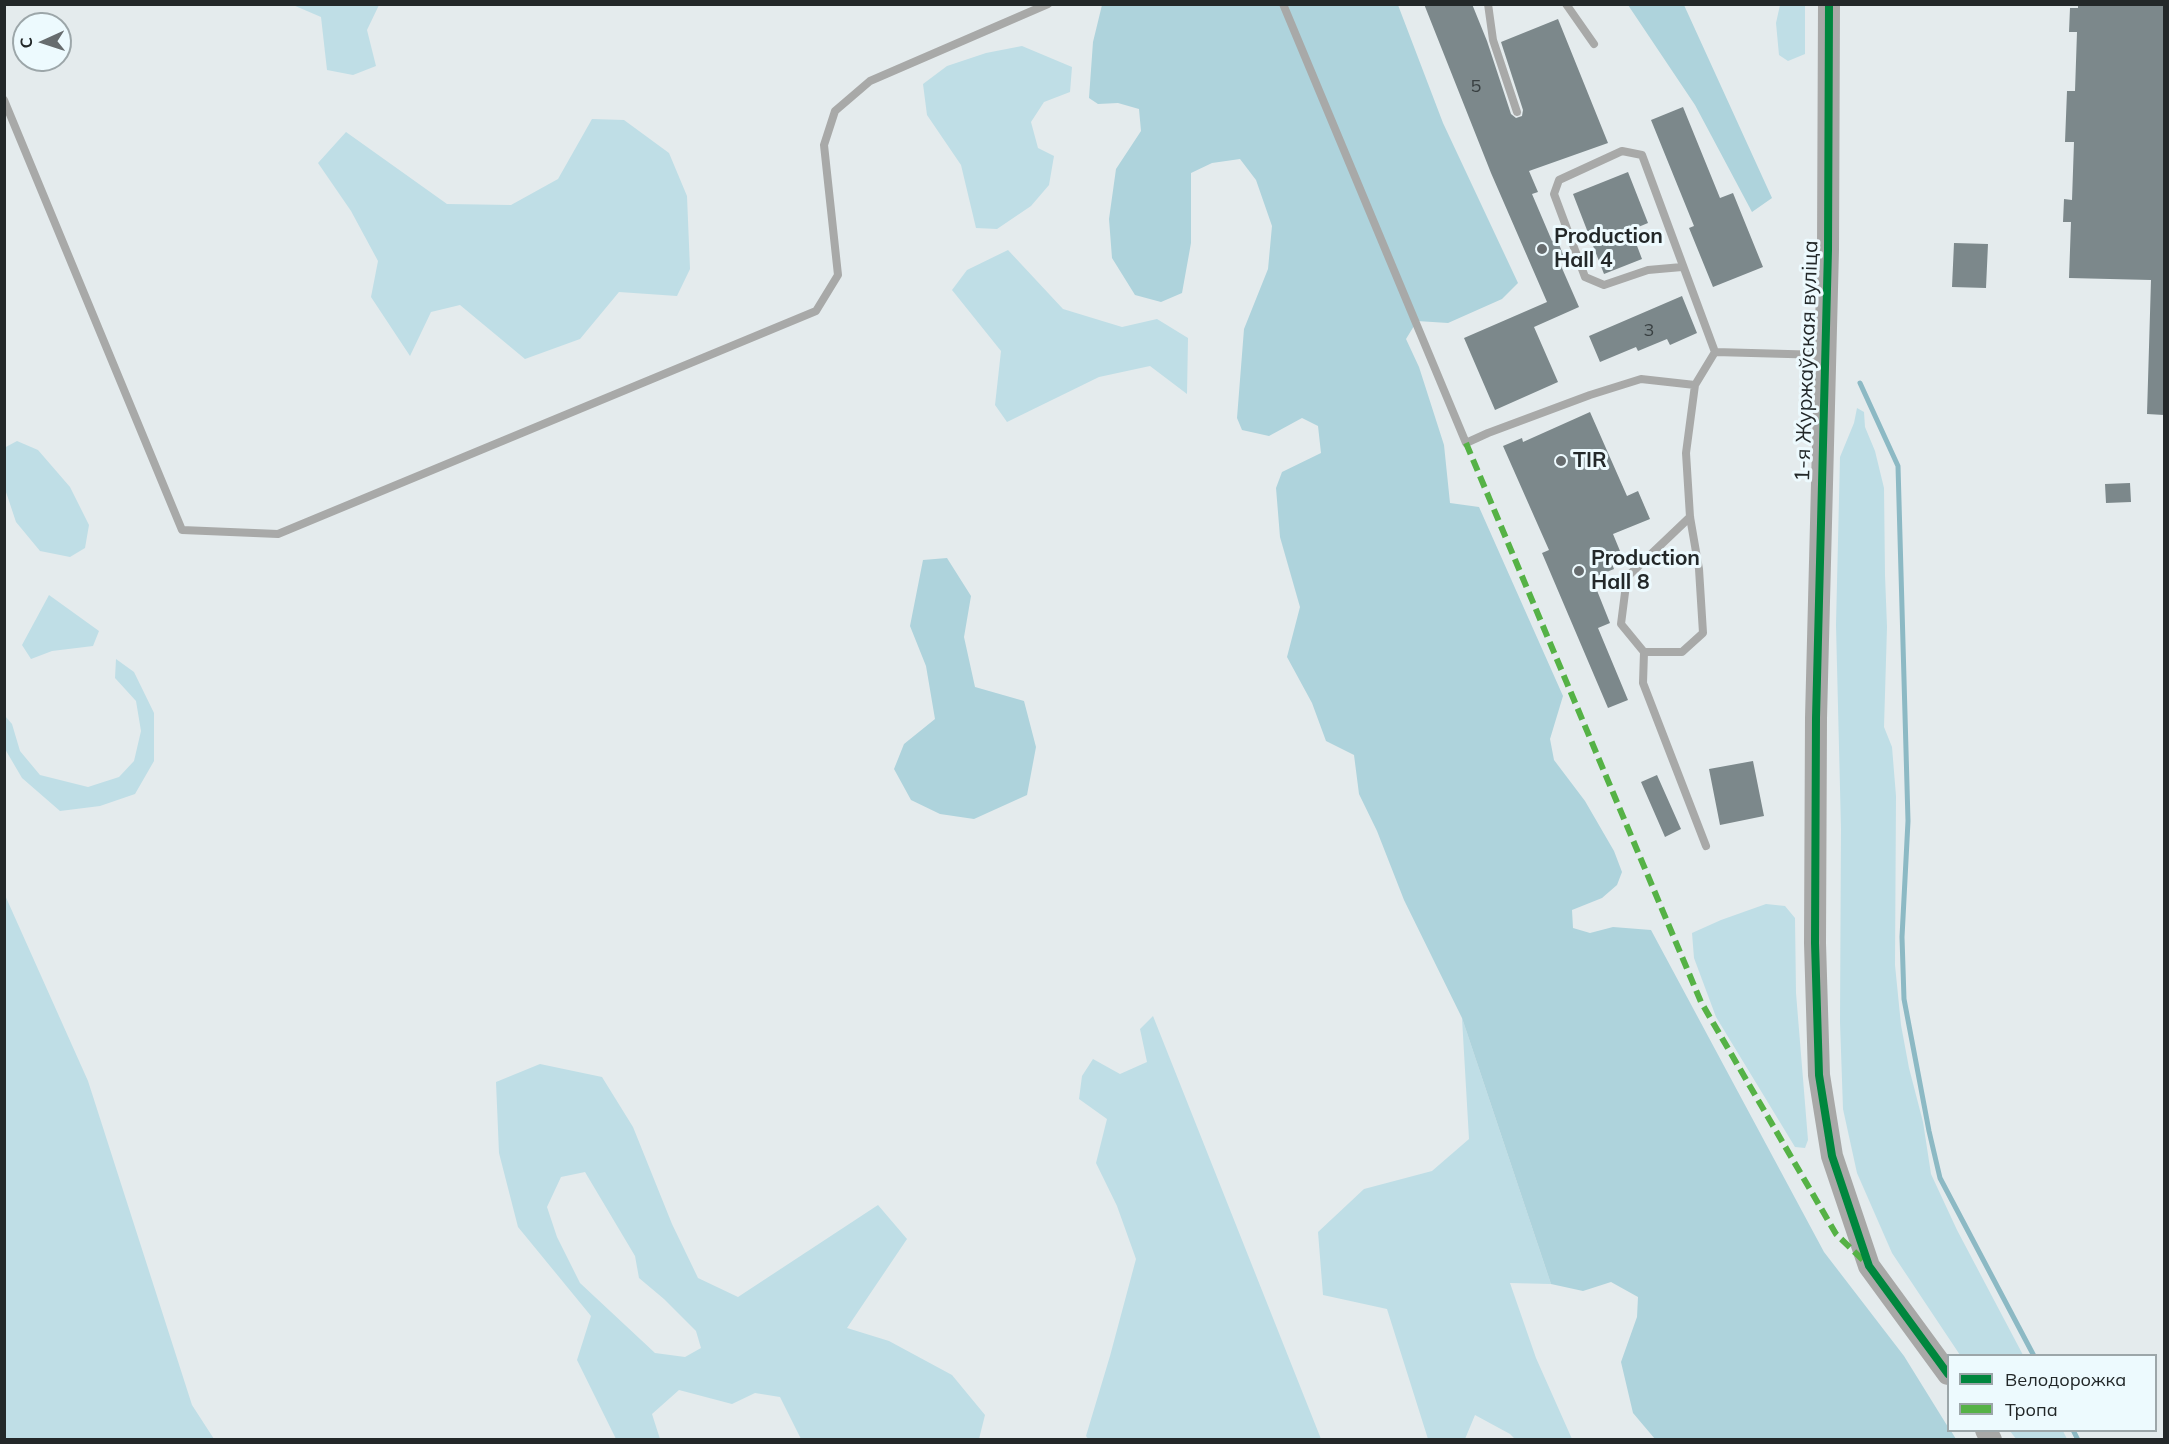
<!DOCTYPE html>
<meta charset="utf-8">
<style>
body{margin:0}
#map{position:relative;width:2169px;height:1444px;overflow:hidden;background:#e4ebed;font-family:Mulish,sans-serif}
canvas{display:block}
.frame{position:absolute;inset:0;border:6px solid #232829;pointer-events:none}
.legend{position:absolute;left:1947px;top:1354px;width:210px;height:78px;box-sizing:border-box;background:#edfafe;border:2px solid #9ca6a9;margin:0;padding:8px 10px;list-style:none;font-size:18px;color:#232829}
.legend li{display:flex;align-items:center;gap:12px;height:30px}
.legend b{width:30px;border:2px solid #9ca6a9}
.north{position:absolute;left:12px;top:12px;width:60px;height:60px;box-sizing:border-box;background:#edfafe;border:2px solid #9ca6a9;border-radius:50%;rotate:267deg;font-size:16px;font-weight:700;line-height:24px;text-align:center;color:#232829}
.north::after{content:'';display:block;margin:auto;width:21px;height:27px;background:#676c6e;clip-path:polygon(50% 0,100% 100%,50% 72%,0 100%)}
</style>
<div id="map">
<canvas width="2169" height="1444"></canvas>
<div class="frame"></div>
<ul class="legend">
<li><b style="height:8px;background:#00873e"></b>Велодорожка</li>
<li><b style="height:8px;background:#55b246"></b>Тропа</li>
</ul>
<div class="north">С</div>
</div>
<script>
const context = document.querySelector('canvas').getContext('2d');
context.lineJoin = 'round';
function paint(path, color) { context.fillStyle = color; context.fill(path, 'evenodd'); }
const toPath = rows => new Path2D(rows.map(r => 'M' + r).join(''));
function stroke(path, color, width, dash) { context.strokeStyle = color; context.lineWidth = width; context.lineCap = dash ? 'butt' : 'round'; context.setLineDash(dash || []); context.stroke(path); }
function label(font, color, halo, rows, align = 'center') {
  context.font = font + ' Mulish,sans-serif'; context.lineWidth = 6; context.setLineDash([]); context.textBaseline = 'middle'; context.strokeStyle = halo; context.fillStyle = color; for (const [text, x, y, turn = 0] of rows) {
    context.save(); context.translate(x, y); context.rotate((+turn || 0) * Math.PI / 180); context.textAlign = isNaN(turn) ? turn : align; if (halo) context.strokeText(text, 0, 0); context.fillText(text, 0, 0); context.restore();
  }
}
const green = toPath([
 [293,5,379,5,367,30,376,66,353,75,327,70,321,17],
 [1780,5,1805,5,1805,54,1788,61,1779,55,1776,23],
 [1022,46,1072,67,1070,92,1044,102,1031,122,1038,148,1054,156,1049,185,1031,206,997,229,976,228,961,165,927,115,923,84,947,66,986,53],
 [592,119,624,120,669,153,687,196,690,269,677,296,619,292,580,339,525,359,460,305,431,312,410,356,371,297,378,261,351,211,318,163,346,132,447,204,511,205,558,179],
 [1008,250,1063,309,1122,327,1157,319,1188,338,1187,394,1150,366,1099,377,1007,422,995,405,1001,351,952,290,967,270],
 [1857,408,1864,412,1865,427,1875,451,1884,488,1885,575,1887,627,1884,727,1892,747,1896,796,1895,965,1901,1025,1909,1068,1923,1122,1931,1174,1957,1230,2023,1355,1960,1355,1892,1253,1857,1173,1843,1109,1840,1022,1841,829,1836,625,1840,457,1854,423],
 [17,441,38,450,70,487,89,525,85,548,70,557,40,551,16,522,5,489,4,448],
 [49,595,99,631,93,646,52,651,31,659,22,645],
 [116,659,134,672,154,713,154,761,135,794,100,806,60,811,22,778,5,749,5,716,12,724,20,751,40,775,88,787,119,777,134,761,141,731,136,701,115,678],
 [4,893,88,1081,192,1405,214,1439,5,1439],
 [1766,904,1785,906,1795,918,1796,993,1808,1140,1805,1148,1795,1147,1716,1017,1694,958,1692,933,1721,920],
 [1153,1016,1321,1439,1089,1440,1086,1436,1110,1356,1136,1259,1117,1206,1096,1163,1107,1119,1079,1099,1082,1076,1093,1059,1120,1074,1147,1062,1140,1029],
 [1462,1018,1551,1284,1510,1283,1536,1358,1572,1439,1515,1439,1510,1434,1475,1415,1465,1439,1428,1439,1387,1309,1323,1295,1318,1232,1364,1189,1432,1171,1469,1139],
 [540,1064,602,1077,633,1127,672,1224,698,1278,738,1297,878,1205,907,1239,847,1328,889,1341,952,1375,985,1415,979,1439,801,1439,780,1397,755,1393,732,1404,679,1390,652,1414,660,1439,616,1439,577,1360,591,1316,518,1227,499,1153,496,1082],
 [585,1172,635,1256,639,1278,664,1299,696,1331,701,1348,685,1357,655,1353,580,1283,557,1237,547,1207,561,1177],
 [2010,1431,2063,1431,2067,1439,2016,1439]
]);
const forest = toPath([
 [1102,5,1398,5,1443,123,1518,283,1502,299,1448,323,1417,321,1406,339,1419,367,1444,445,1450,503,1479,507,1563,696,1550,739,1554,760,1585,801,1614,851,1622,872,1617,885,1602,898,1572,910,1573,928,1590,933,1613,927,1651,930,1824,1252,1904,1356,1948,1427,1948,1430,1951,1431,1956,1439,1655,1439,1633,1413,1621,1362,1637,1317,1638,1297,1611,1282,1583,1291,1551,1284,1462,1018,1404,900,1377,831,1359,794,1354,755,1326,741,1312,703,1287,657,1300,607,1280,537,1276,488,1282,472,1321,453,1318,426,1302,418,1269,436,1242,430,1237,418,1244,329,1268,269,1272,226,1256,180,1240,159,1212,163,1191,173,1191,243,1182,293,1161,302,1135,295,1112,258,1109,219,1116,169,1141,131,1139,109,1118,103,1098,104,1089,98,1093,42],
 [1628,5,1684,5,1772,198,1752,212,1695,105],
 [947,558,971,596,964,637,975,687,1024,701,1036,747,1027,795,974,819,940,814,911,800,894,769,904,744,935,719,926,666,910,626,923,560]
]);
const stream = toPath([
 [1860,383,1898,466,1908,821,1902,937,1904,999,1929,1131,1940,1178,2034,1356],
 [2073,1430,2078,1440]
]);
const building = toPath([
 [1424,4,1472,4,1487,41,1511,114,1516,118,1522,116,1523,110,1501,42,1558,19,1608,143,1529,171,1538,192,1532,194,1552,241,1557,239,1564,257,1558,259,1579,307,1534,327,1558,382,1495,410,1464,338,1547,302,1491,173],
 [2078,4,2164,4,2164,415,2147,414,2151,280,2069,278,2071,222,2063,222,2064,199,2072,200,2074,142,2065,142,2067,91,2075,91,2077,32,2069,32,2070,8,2078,8],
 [1683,107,1720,198,1733,193,1763,267,1713,287,1689,228,1694,226,1651,120],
 [1628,172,1648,223,1631,230,1642,259,1604,274,1573,194],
 [1954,243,1988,244,1986,288,1952,287],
 [1682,296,1697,333,1670,345,1667,339,1638,351,1636,347,1600,362,1589,336],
 [1590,412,1627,496,1638,491,1650,519,1613,534,1620,551,1609,556,1614,569,1592,578,1610,623,1598,628,1628,700,1608,708,1542,553,1549,550,1541,532,1503,446,1522,438,1523,442],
 [2130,483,2131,502,2106,503,2105,484],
 [1753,761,1764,816,1720,825,1709,769],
 [1657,775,1681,829,1665,837,1641,782]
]);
const lane = toPath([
 [1283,4,1466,443,1488,433,1590,395,1641,379,1695,385],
 [1488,4,1493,40,1517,112],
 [1566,4,1594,44],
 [4,100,182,530,278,534,816,311,838,275,824,145,835,111,870,81,1048,4],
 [1682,267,1648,270,1604,285,1585,277,1554,194,1559,180,1622,151,1642,155,1715,352,1824,355],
 [1690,517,1627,577,1621,624,1644,652,1682,652,1703,633,1699,569,1690,517,1686,453,1695,385,1715,352],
 [1644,652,1643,683,1706,846]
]);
const secondary = toPath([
 [1829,4,1828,250,1816,718,1815,943,1819,1075,1832,1156,1869,1266,1948,1374],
 [1986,1430,1991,1440]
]);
const quiet = toPath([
 [1466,443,1701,1002,1836,1234,1865,1262]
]);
const cycleway = toPath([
 [1829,4,1828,250,1816,718,1815,943,1819,1075,1832,1156,1869,1266,1948,1374]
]);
const markers = [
 [1542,249,6,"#676c6e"],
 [1561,461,6,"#676c6e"],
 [1579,571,6,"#676c6e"]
];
const numberNames = [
 ["5",1476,87],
 ["3",1649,331]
];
const poiNames = [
 ["Production",1554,237],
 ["Hall 4",1554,261],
 ["TIR",1573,461],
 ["Production",1591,559],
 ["Hall 8",1591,583]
];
const streetNames = [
 ["1-я Журжаўская вуліца",1807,361,-88]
];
paint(green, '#bfdee6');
paint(forest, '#aed3dc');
stroke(stream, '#8cb9c4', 5);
paint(building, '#7c888b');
stroke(lane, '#a8a9a8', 8);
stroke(secondary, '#a8a8a7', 22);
stroke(quiet, '#55b246', 6, [12, 6]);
stroke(cycleway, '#00873e', 8);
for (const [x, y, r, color] of markers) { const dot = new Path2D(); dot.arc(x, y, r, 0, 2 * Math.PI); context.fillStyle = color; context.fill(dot); stroke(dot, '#edfafe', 2); }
label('18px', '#394042', null, numberNames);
label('bold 21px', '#232829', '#edfafe', poiNames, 'left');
label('21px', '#232829', '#edfafe', streetNames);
</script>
